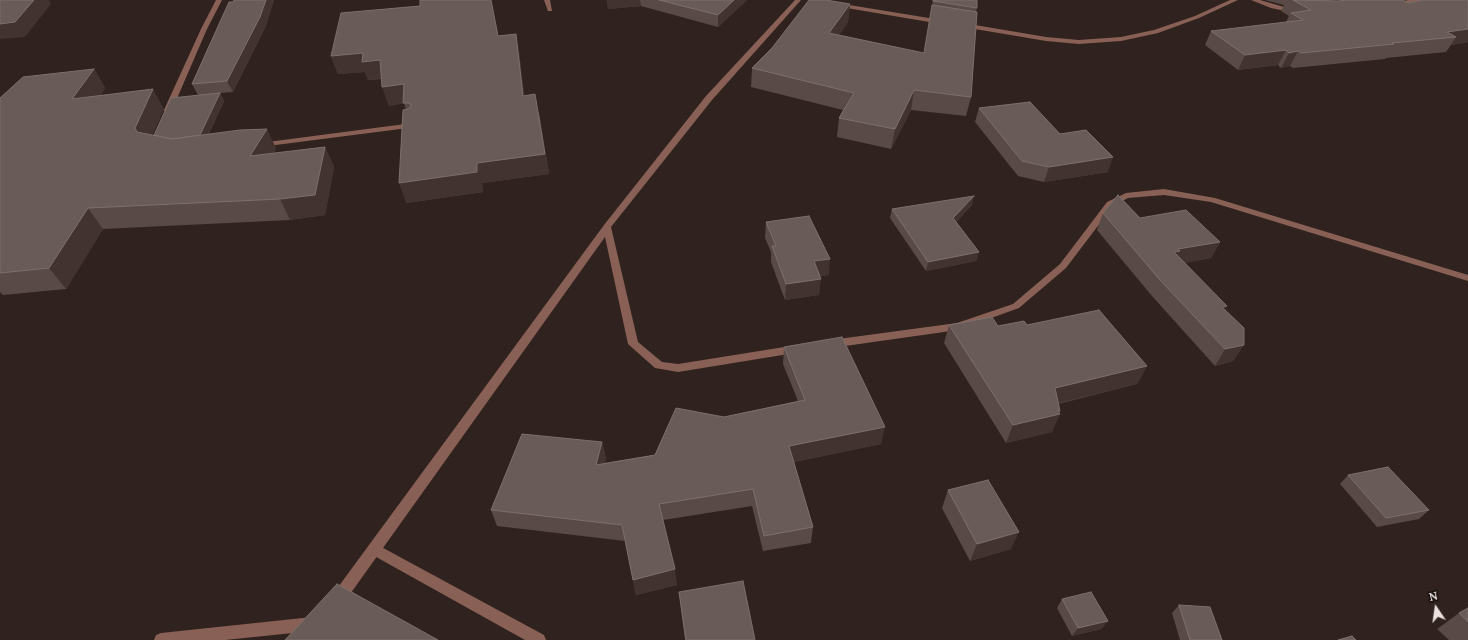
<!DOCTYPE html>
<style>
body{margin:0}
#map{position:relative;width:1468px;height:640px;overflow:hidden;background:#30221f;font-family:Lora,serif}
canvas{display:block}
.north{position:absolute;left:1416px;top:588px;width:40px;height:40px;-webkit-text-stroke:3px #130d0c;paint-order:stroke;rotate:347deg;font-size:11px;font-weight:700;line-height:16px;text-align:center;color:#ece3e0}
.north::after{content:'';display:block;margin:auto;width:14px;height:18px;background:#ece3e0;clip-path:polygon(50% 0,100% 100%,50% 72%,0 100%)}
</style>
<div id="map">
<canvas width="1468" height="640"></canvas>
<div class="north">N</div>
</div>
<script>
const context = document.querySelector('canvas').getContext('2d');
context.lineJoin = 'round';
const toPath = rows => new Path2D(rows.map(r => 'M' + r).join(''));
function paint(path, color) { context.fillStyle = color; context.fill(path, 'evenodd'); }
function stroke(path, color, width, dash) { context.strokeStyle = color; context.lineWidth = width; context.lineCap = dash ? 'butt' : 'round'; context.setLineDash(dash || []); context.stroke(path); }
const service = toPath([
 [374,543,544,635,546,640,525,640,369,553,368,549,369,545,374,543]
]);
const minor = toPath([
 [216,0,222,0,207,29,172,110,171,112,165,112,164,110,201,29,216,0],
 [544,0,550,0,552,11,548,11,544,0],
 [795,0,801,0,712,100,611,227,638,342,662,362,678,364,797,345,801,346,802,349,801,352,678,372,655,368,628,344,605,237,343,604,338,605,333,604,331,599,333,594,604,225,706,96,795,0],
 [1230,0,1238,0,1199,18,1158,33,1121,41,1079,44,1046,41,963,27,960,25,963,23,1046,37,1079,40,1121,37,1154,30,1195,16,1230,0],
 [1251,0,1260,0,1298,11,1295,13,1271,8,1251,0],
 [1408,0,1423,0,1394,6,1391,4,1408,0],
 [837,3,941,20,944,22,941,24,835,6,834,5,837,3],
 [413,123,417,125,416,127,260,147,256,145,260,143,413,123],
 [1164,189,1215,198,1468,275,1468,281,1211,202,1164,195,1128,198,1113,206,1066,268,1019,308,958,330,831,348,827,347,826,344,827,341,831,340,957,323,1013,304,1060,264,1107,202,1126,193,1164,189],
 [312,617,317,619,319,624,317,629,312,631,225,640,154,640,156,635,161,633,312,617]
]);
const wall = toPath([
 [234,0,274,0,265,28,233,92,220,93,224,101,209,134,276,148,273,154,325,147,334,167,325,215,290,220,103,229,66,289,3,295,0,292,0,98,94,69,105,88,100,96,164,109,152,135,154,135,198,95,192,84],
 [607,0,747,0,718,27,641,6,608,9],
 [933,0,977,8,976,12,971,97,966,116,911,110,891,149,837,137,839,118,843,110,751,87,752,68,850,4,848,22,839,35,924,53],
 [1265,0,1403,0,1408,3,1468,0,1468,42,1451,45,1446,52,1386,58,1385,59,1293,68,1290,66,1281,68,1278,65,1238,70,1205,45,1211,31,1286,22,1289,16,1281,11,1284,5],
 [420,6,499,36,519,52,524,96,539,113,549,174,482,183,483,192,406,203,406,110,404,103,389,106,382,79,368,80,365,72,338,74,331,56],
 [979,108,1060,134,1108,172,1044,182,1018,176,975,122],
 [972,205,956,222,979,252,976,261,926,271,890,218,892,209],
 [1103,213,1140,218,1220,242,1211,258,1184,263,1225,310,1244,345,1233,361,1215,366,1152,296,1097,230],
 [766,222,829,275,820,276,819,295,785,300,771,262,771,252,765,238],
 [949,325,998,326,1027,325,1147,366,1137,384,1058,404,1059,413,1052,432,1006,443,944,343],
 [784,347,881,444,794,462,813,527,811,543,763,551,752,506,663,520,677,585,636,595,625,541,497,526,491,510,602,442,606,459,604,463,655,455,724,417,798,401,783,364],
 [1348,475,1429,510,1419,519,1377,527,1340,484],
 [948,490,1011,549,970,561,942,508],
 [679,592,755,640,685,640],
 [1062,599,1108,621,1101,629,1072,636,1057,608],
 [1179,605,1222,640,1180,640,1172,613],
 [1468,608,1468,640,1449,640,1437,629,1459,613]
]);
const shadedWall = toPath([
 [34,0,49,0,51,4,25,37,0,39,0,24],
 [266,0,274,0,265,28,233,92,227,81],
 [607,0,640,0,641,6,608,9],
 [734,0,747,0,718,27,718,15],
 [1334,0,1374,0,1330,8],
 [850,4,848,22,828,52,829,33],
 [1468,29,1468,42,1451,45,1456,37,1447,32],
 [516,34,519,52,527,115,523,96],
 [1286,50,1278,65,1238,70,1245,55],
 [1298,51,1290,66,1281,68,1289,53],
 [363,53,380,60,386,78,368,80,365,72,338,74,331,56],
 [94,69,105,88,85,118,72,99],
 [404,84,404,103,389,106,382,87],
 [153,89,164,109,147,147,149,151,135,128],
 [914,90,911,110,891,149,895,129],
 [220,93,224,101,202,149,183,151],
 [535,94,549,174,482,183,483,192,406,203,399,183,477,163],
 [267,129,276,148,260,176,250,156],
 [325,147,334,167,325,215,290,220,280,199],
 [1113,157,1108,172,1044,182,1049,167],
 [974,196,972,205,951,228,953,218],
 [88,208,103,229,66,289,49,268],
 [1220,242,1211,258,1173,265,1174,252,1178,249],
 [979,252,976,261,926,271,928,262],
 [830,259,829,275,812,278,814,261],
 [821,279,819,295,785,300,786,284],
 [1227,306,1217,323,1222,307],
 [1244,345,1233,361,1215,366,1225,349],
 [1147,366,1137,384,1047,406,1055,388],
 [1060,411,1058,415,1060,414,1052,432,1006,443,1013,425],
 [885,427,881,444,788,463,789,446],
 [602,442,606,459,599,481,596,465],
 [1019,532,1011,549,970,561,977,544],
 [675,569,677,585,636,595,633,580],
 [1108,621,1101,629,1072,636,1078,628]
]);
const building = toPath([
 [0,0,34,0,15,22,0,24,0,0],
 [234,0,266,0,260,17,227,81,192,84,229,2,233,2,234,0],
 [420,0,491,0,498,36,516,34,523,96,535,94,545,154,477,163,477,172,399,183,403,110,408,109,412,105,408,103,403,103,404,84,382,87,380,60,362,62,363,53,331,56,341,13,420,6,420,0],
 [659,0,734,0,718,15,659,0],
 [809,0,826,0,850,4,829,33,924,53,932,5,977,12,971,97,914,90,895,129,839,118,854,93,752,68,772,48,809,0],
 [933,0,977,0,977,8,933,1,933,0],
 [1293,0,1338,1,1347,0,1403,0,1408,3,1424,0,1468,0,1468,29,1447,32,1456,37,1392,43,1394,44,1301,53,1298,51,1289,53,1286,50,1245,55,1211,31,1303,20,1291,13,1311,10,1293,0],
 [94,69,72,99,153,89,135,128,137,132,172,139,240,130,267,129,250,156,325,147,315,195,280,199,88,208,49,268,0,273,0,98,23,77,94,69],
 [220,93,200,135,172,139,154,135,171,98,220,93],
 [1030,102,1060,134,1086,130,1113,157,1049,167,1022,161,979,108,1030,102],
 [1118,195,1140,218,1186,210,1220,242,1178,249,1180,251,1174,252,1227,306,1222,307,1244,328,1244,345,1225,349,1160,280,1103,213,1118,195],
 [974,196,953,218,979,252,928,262,892,209,974,196],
 [809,216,830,259,814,261,821,279,786,284,772,246,776,246,766,222,809,216],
 [1099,310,1147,366,1055,388,1060,411,1058,411,1060,414,1013,425,949,325,992,317,998,326,1024,321,1027,325,1099,310],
 [842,337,885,427,789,446,813,527,764,536,753,489,659,504,675,569,633,580,622,525,491,510,522,434,602,442,596,465,655,455,676,408,724,417,805,400,784,347,842,337],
 [1388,467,1429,510,1386,518,1348,475,1388,467],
 [988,480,1019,532,977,544,948,490,988,480],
 [743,581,755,640,686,640,679,592,743,581],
 [337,584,438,640,285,640,337,584],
 [1091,592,1108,621,1078,628,1062,599,1091,592],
 [1179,605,1210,607,1222,640,1190,640,1179,605],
 [1468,608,1468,622,1459,613,1468,608],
 [1352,636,1356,640,1338,640,1352,636]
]);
paint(service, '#896055');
paint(minor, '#896055');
paint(wall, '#594a47');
paint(shadedWall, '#423330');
paint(building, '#695b57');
stroke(building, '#7d706c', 1);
</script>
